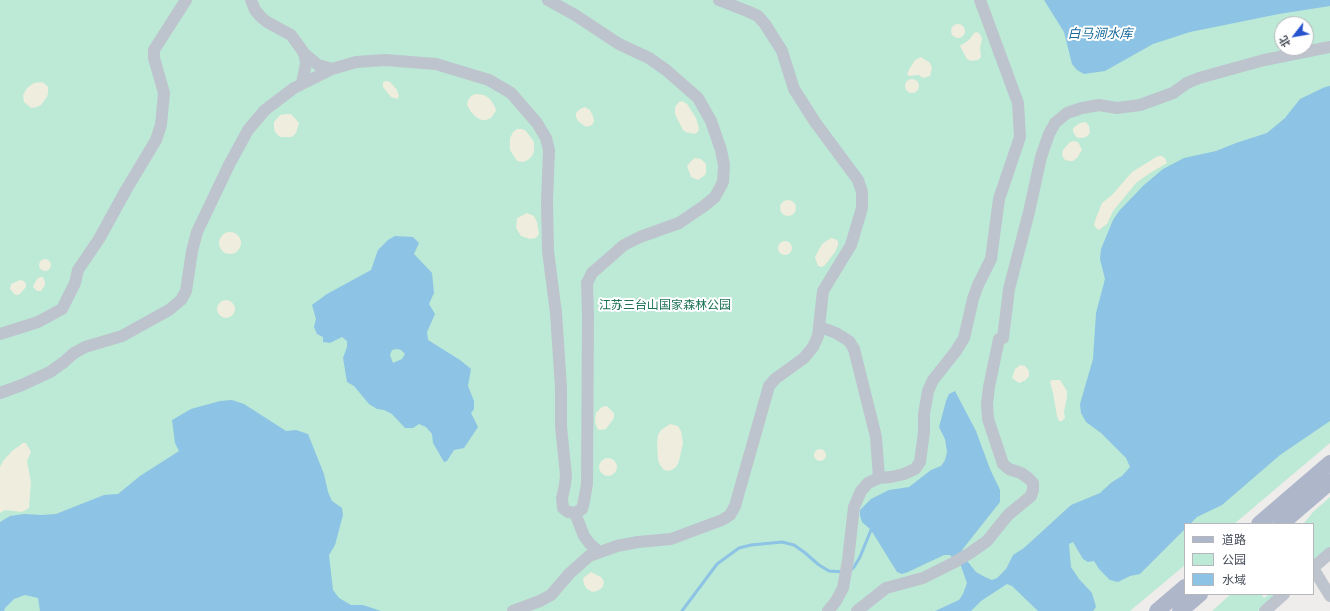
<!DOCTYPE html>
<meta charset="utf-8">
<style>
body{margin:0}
#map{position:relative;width:1330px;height:611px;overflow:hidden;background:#efecec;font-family:"Noto Sans","Noto Sans SC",sans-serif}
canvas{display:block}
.legend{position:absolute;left:1184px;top:523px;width:130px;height:72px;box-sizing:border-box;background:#fff;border:1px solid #b5b7bc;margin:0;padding:5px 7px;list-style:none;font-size:12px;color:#464c58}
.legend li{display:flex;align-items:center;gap:8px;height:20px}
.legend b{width:20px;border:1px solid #b5b7bc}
.north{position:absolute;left:1274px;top:16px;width:40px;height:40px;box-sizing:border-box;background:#fff;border:1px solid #b5b7bc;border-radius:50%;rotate:239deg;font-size:11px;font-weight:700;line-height:16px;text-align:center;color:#464c58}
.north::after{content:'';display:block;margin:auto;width:14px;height:18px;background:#2654ce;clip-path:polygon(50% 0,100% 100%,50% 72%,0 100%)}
</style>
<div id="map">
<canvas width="1330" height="611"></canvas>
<ul class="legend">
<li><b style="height:5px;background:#adb7c9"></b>道路</li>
<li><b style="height:11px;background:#bcead6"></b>公园</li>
<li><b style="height:11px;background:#8dc3e4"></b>水域</li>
</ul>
<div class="north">北</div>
</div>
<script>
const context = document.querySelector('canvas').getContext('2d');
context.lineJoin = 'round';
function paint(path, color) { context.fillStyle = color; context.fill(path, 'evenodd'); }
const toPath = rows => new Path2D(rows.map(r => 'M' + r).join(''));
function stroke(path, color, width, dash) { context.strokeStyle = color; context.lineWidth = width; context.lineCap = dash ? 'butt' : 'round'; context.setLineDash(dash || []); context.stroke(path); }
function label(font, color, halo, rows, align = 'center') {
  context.font = font + ' "Noto Sans","Noto Sans SC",sans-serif'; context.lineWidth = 4; context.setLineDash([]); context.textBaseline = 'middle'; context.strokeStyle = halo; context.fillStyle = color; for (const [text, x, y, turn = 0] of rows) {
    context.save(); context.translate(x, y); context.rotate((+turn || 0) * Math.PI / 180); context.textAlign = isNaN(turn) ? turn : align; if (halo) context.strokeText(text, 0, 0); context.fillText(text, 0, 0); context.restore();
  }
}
const green = toPath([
 [0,0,1330,0,1330,443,1234,524,1185,524,1185,565,1130,611,0,611],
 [1282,24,1306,24,1306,48,1282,48],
 [1330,497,1330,548,1313,563,1313,524,1303,524,1313,512],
 [1231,594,1261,594,1264,598,1270,594,1277,594,1258,611,1212,611]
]);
const sand = toPath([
 '951 31a7 7 0 1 1 14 0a7 7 0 1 1-14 0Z',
 [977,32,980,34,982,39,980,48,981,57,978,60,971,61,967,59,960,46,969,40,974,33],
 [921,57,930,63,932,68,930,76,923,78,919,75,909,76,907,74,910,68,915,60],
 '905 86a7 7 0 1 1 14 0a7 7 0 1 1-14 0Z',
 [386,81,390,82,397,90,399,96,397,99,391,97,383,87,383,82],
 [41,82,44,83,48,87,48,93,47,97,41,105,37,107,31,108,24,102,23,95,27,88,34,83],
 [476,94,484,95,490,99,495,107,496,111,491,118,486,120,481,120,476,117,471,112,467,105,468,100,471,96],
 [682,101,687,104,696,118,699,128,698,132,694,134,686,132,683,130,675,114,675,107,679,102],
 [585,107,590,110,593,116,594,121,592,125,586,127,578,121,576,117,576,113,580,109],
 [286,114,291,114,299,123,296,133,292,137,280,137,275,132,274,128,274,122,280,115],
 [1086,122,1089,126,1090,133,1086,137,1080,138,1076,137,1073,131,1073,128,1080,123],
 [517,129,522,129,526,131,534,142,534,152,532,156,528,160,523,162,517,161,510,150,510,138,513,132],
 [1073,141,1078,142,1082,150,1077,158,1073,161,1069,161,1065,160,1062,155,1063,150,1069,143],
 [1158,156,1162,156,1165,158,1167,163,1150,173,1136,183,1113,211,1107,224,1099,230,1096,228,1094,225,1096,218,1102,203,1112,195,1132,172],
 [695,158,701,159,706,164,706,172,705,175,698,180,691,177,687,166,691,161],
 '780 208a8 8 0 1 1 16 0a8 8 0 1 1-16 0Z',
 [527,213,534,216,537,222,539,234,536,238,530,239,521,236,516,228,517,218],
 '219 243a11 11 0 1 1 22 0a11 11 0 1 1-22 0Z',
 [831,238,835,239,838,241,838,245,835,252,825,265,822,267,818,266,815,257,822,244],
 '778 248a7 7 0 1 1 14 0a7 7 0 1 1-14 0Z',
 '39 265a6 6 0 1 1 12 0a6 6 0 1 1-12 0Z',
 [40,277,43,277,45,282,45,285,41,291,37,291,33,287,34,284,37,279],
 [20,280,24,281,26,284,26,287,21,293,18,295,15,295,10,289,11,284],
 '217 309a9 9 0 1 1 18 0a9 9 0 1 1-18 0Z',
 [1020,365,1025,366,1029,371,1029,376,1026,380,1019,383,1012,378,1015,369],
 [1052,380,1060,380,1067,391,1067,397,1064,411,1065,418,1062,421,1059,421,1057,416,1053,393,1050,382],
 [607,406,614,413,614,418,606,429,599,430,597,428,595,422,596,413,602,407],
 [670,424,678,426,681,431,683,443,679,461,676,467,670,471,664,470,660,465,658,460,657,442,658,435,661,430],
 [23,443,26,443,31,452,27,461,31,482,29,508,22,512,5,510,0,513,0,467,3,461,12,451],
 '814 455a6 6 0 1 1 12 0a6 6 0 1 1-12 0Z',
 '599 467a9 9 0 1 1 18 0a9 9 0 1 1-18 0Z',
 [591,572,601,577,603,580,604,583,602,588,597,591,592,592,586,588,584,584,583,578]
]);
const water = toPath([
 [1044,0,1330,0,1330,6,1279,14,1190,32,1153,44,1105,71,1084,74,1077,70,1072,64,1064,32],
 [1330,86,1330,421,1280,455,1222,505,1197,517,1190,524,1185,524,1185,529,1140,574,1130,576,1118,582,1110,580,1099,569,1094,561,1088,562,1083,559,1073,542,1069,544,1071,567,1079,579,1092,593,1096,607,1093,611,1038,611,1012,586,1007,584,981,601,971,611,935,611,959,600,963,594,967,583,961,566,950,555,944,555,908,572,902,574,897,572,871,530,862,522,860,516,860,510,871,499,889,490,909,487,931,470,941,466,945,460,947,452,945,439,939,427,946,401,949,394,955,391,976,431,990,469,1000,490,1000,502,962,550,968,562,976,572,985,577,992,580,997,578,1006,569,1013,555,1024,548,1071,505,1100,493,1112,482,1122,476,1130,467,1126,458,1101,433,1086,422,1081,413,1080,404,1093,359,1096,313,1105,279,1100,259,1101,249,1113,220,1119,211,1144,185,1163,169,1184,158,1216,151,1236,143,1267,133,1285,118,1300,99,1325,87],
 [395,236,413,237,419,243,414,254,432,273,434,293,429,304,435,314,427,332,428,340,460,360,471,369,468,386,474,401,474,409,471,413,478,427,464,448,454,450,447,461,444,462,433,443,432,434,426,427,419,424,413,428,405,428,392,414,384,410,377,409,369,404,354,386,347,382,343,358,347,347,347,341,342,337,330,343,323,342,323,337,317,334,314,327,316,319,312,305,327,294,371,270,378,250,388,240],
 [397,349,401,350,405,354,402,359,393,363,390,355,392,350],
 [232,400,244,404,286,431,296,430,308,434,324,474,328,492,332,501,342,508,343,515,335,545,329,555,333,590,339,598,351,605,363,605,381,611,40,611,38,598,25,595,14,599,5,608,4,611,0,611,0,522,10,516,24,514,42,515,56,514,104,495,118,494,140,476,179,451,175,443,172,420,191,409,220,401]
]);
const stream = toPath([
 [851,570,854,567,860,557,871,530],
 [682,611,717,564,739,548,751,545,782,542,794,545,804,552,819,565,829,571,844,572]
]);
const minor = toPath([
 [251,0,255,10,261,17,267,22,291,35,302,50,305,56,306,64,302,83],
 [305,54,318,65,332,69],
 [820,327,836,333,849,341,854,349,876,437,879,478],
 [0,334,38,322,62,309,75,283,78,270,99,239,126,190,156,140,161,125,164,93,154,58,154,50,186,0],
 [0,393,22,385,50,372,64,362,74,353,85,347,122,336,169,310,181,300,186,291,192,251,197,232,229,165,248,130,265,110,294,88,332,69,356,62,385,60,436,64,489,80,511,93,537,123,546,138,549,150,547,201,548,251,556,313,561,388,561,427,566,475,565,485,562,498,563,508,568,512,575,513,582,509,584,501,587,484,588,315,587,283,592,273,624,245,640,237,679,223,704,206,715,197,723,182,724,165,721,150,711,121,698,98,666,70,649,58,619,44,575,15,548,0],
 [575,513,584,536,590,544,599,552],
 [1313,568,1330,596],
 [1313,568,1330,553],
 [513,611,540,601,551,595,569,574,589,556,617,546,638,542,671,539,722,520,730,515,735,506,769,386,775,379,804,358,813,347,818,336,823,291,851,245,862,208,862,192,858,180,815,122,794,89,782,51,765,24,758,16,747,11,719,0],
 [828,611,836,601,843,588,848,560,854,507,861,491,868,483,879,478,891,477,904,474,915,469,920,462,924,432,924,414,928,391,933,380,956,351,964,338,973,299,978,285,991,259,999,199,1020,137,1018,103,980,0],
 [857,611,886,588,923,578,953,563,970,553,987,541,1008,515,1031,496,1033,490,1033,483,1028,478,1021,473,1009,469,1003,464,988,419,987,404,989,387,999,339,1003,338,1009,289,1029,212,1041,157,1049,134,1055,123,1067,113,1082,108,1099,105,1117,108,1140,105,1173,93,1187,83,1199,78,1264,60,1330,47],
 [1265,611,1284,594]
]);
const major = toPath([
 [1259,524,1330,463],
 [1281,524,1330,482],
 [1157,611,1185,587],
 [1180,611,1200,594]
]);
const parkNames = [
 ["江苏三台山国家森林公园",665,306]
];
const waterNames = [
 ["白马涧水库",1100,34]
];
paint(green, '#bcead6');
paint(sand, '#efeddd');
paint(water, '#8dc3e4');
stroke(stream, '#8dc3e4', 3);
stroke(minor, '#bec4cd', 12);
stroke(major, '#adb7c9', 16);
label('12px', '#1d7256', '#fff', parkNames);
label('italic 13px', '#17699a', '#fff', waterNames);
</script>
